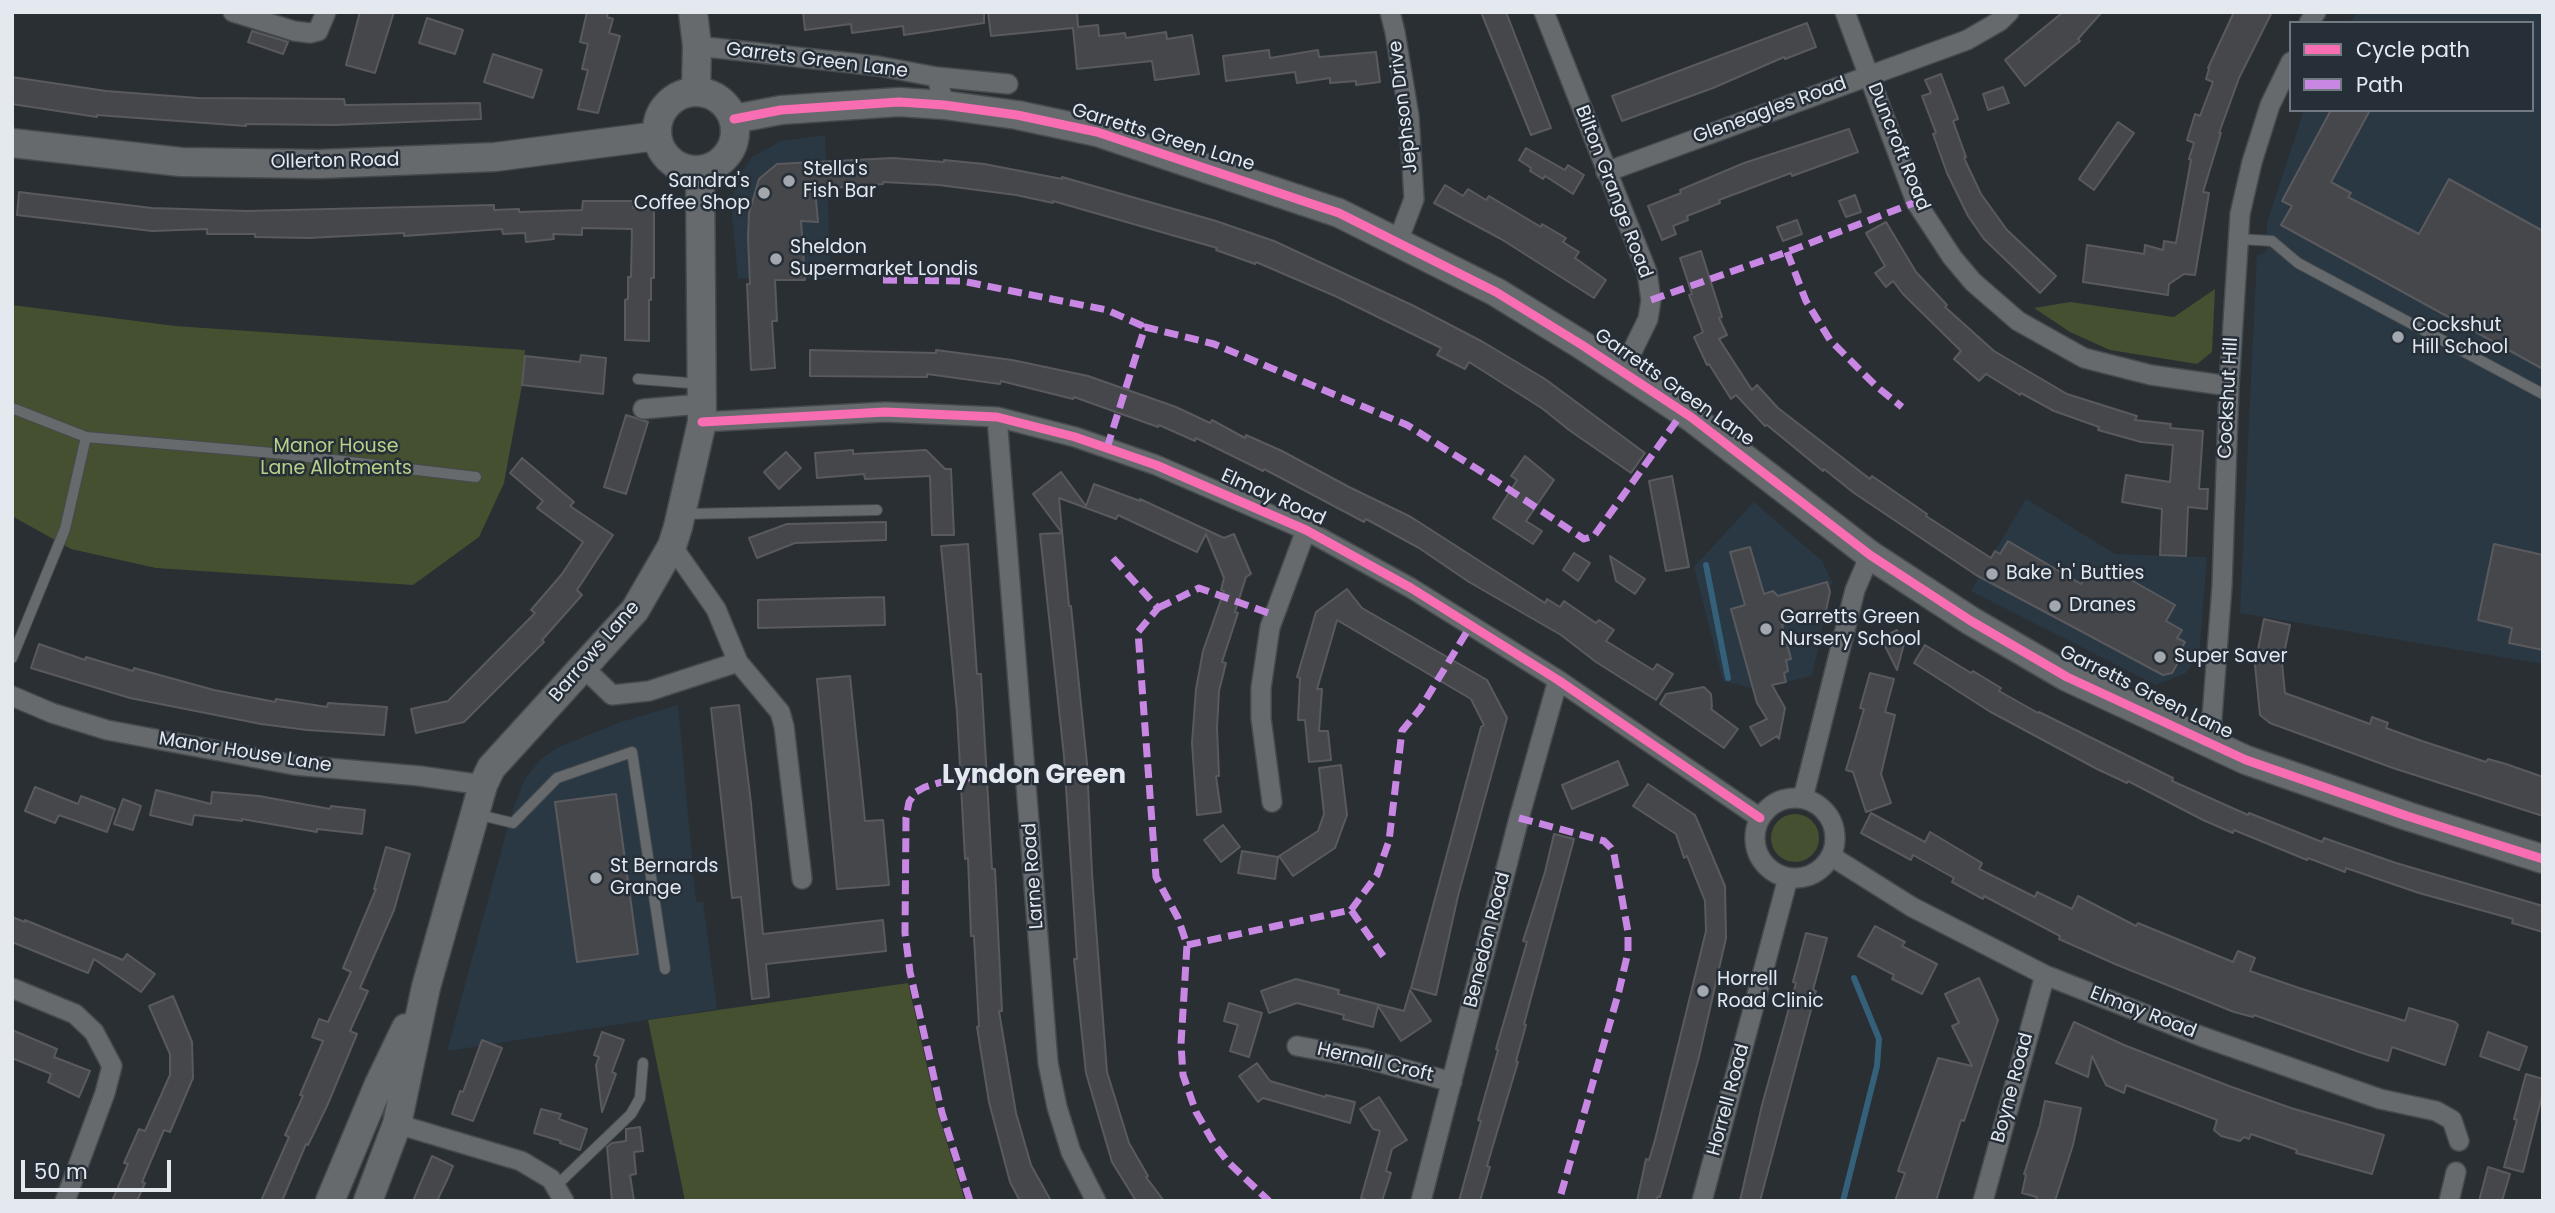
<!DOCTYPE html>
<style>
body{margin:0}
#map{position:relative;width:2555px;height:1213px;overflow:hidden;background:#2a2f34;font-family:Poppins,sans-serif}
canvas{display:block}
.frame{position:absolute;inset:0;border:14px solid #e3e9ef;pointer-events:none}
.legend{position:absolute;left:2289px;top:21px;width:245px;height:91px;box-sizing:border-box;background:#262f38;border:2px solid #727981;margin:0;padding:9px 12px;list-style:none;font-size:21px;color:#e3e9ef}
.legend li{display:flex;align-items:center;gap:14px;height:35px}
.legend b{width:35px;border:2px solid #727981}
.scale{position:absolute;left:21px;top:1160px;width:150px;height:32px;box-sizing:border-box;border:4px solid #e3e9ef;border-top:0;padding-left:9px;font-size:21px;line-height:24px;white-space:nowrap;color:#e3e9ef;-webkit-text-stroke:5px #262f38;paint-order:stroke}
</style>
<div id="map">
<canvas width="2555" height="1213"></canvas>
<div class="frame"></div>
<ul class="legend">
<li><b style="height:9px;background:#f96db3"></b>Cycle path</li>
<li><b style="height:9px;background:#c787e3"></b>Path</li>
</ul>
<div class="scale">50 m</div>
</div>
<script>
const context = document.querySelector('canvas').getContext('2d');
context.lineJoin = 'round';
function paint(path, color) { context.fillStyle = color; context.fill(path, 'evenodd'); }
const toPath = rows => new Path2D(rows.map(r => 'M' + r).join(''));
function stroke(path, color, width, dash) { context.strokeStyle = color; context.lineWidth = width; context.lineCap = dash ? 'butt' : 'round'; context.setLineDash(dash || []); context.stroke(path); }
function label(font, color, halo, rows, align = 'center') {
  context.font = font + ' Poppins,sans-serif'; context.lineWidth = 5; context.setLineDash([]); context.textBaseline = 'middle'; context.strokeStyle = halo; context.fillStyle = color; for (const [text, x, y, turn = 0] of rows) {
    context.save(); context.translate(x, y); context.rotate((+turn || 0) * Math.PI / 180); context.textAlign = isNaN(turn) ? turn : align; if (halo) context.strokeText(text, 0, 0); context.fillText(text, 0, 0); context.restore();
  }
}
const built = toPath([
 [2357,12,2543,12,2543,664,2240,613,2257,255,2267,252,2267,223,2304,110,2532,110,2532,23,2349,23],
 [825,135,831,279,738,278,731,202,740,175,752,157,781,141],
 [2026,499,2115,554,2207,557,2199,656,2186,673,2156,685,1971,591],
 [1754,502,1822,561,1832,582,1812,676,1756,689,1723,681,1694,567],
 [678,705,696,902,703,902,717,1009,447,1051,512,812,525,779,541,759,557,748,621,722]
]);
const green = toPath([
 [2215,289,2212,352,2197,364,2110,350,2070,332,2034,308,2070,302,2174,317],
 [12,305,175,326,525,350,522,385,504,483,479,537,413,585,156,568,71,549,12,516],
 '1771 838a24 24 0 1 1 48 0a24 24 0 1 1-48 0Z',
 [908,983,937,1110,965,1201,685,1201,648,1020]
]);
const stream = toPath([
 [1706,565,1728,678],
 [1843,1201,1877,1066,1879,1039,1854,978]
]);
const building = toPath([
 [360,12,394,12,375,73,346,65,360,12],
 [587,12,608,12,607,17,613,19,609,33,620,36,598,113,578,109,588,70,582,69,588,44,580,42,587,12],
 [803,12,984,12,984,23,904,35,903,26,852,33,851,24,805,30,803,12],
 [988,12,1077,12,1078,27,1098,25,1099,36,1125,33,1126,38,1166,32,1167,39,1192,35,1199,74,1155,80,1152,61,1077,69,1073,28,991,36,988,12],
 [1481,12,1506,12,1551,128,1531,135,1481,12],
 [2063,12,2102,12,2078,39,2080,41,2025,86,2005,60,2063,12],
 [2234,12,2272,12,2239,78,2219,133,2221,133,2203,192,2209,193,2195,275,2184,274,2169,284,2168,295,2083,282,2087,245,2144,254,2145,245,2163,250,2164,241,2176,243,2191,160,2189,159,2194,143,2187,140,2195,114,2200,116,2213,82,2206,79,2209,69,2208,68,2234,12],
 [427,18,463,30,455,54,419,43,427,18],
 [1807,23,1816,47,1785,59,1784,57,1713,88,1622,121,1612,96,1807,23],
 [252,31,288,42,283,54,248,42,252,31],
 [1269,50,1270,58,1318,50,1319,57,1376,52,1380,82,1356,85,1356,81,1330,83,1330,78,1297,83,1295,72,1226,81,1223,56,1269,50],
 [493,54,542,70,533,98,484,82,493,54],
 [1941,74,1958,119,1953,121,1966,157,1964,158,1981,194,2007,230,2056,276,2040,293,1984,239,1968,216,1947,173,1933,134,1936,133,1922,96,1931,93,1925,80,1941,74],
 [12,77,106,91,198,98,344,99,345,105,480,103,481,119,334,125,246,124,246,126,97,115,97,117,12,104,12,77],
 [2003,87,2009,103,1988,110,1983,94,2003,87],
 [2331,110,2370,110,2331,182,2351,193,2348,197,2419,234,2449,179,2543,231,2543,369,2281,225,2292,206,2282,201,2331,110],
 [2118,122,2134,133,2094,190,2079,179,2118,122],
 [1849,129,1858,152,1792,176,1791,173,1719,200,1720,203,1687,216,1688,220,1673,226,1676,234,1662,240,1648,206,1681,193,1680,190,1744,163,1849,129],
 [1526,148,1565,170,1568,165,1584,175,1573,194,1545,176,1543,179,1530,171,1531,168,1519,160,1526,148],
 [893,158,944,162,944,160,984,164,1062,179,1062,177,1216,221,1274,241,1414,306,1483,342,1545,379,1645,453,1631,473,1569,430,1543,409,1469,362,1465,369,1437,355,1441,348,1335,296,1256,262,1255,264,1216,250,1217,248,1053,201,1053,203,1016,195,939,185,883,182,883,184,862,186,815,189,818,222,801,221,805,280,775,280,777,321,772,321,775,368,751,370,747,284,750,284,748,237,749,213,759,179,777,164,893,158],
 [1445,185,1463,196,1468,189,1486,200,1489,196,1541,227,1542,224,1566,238,1563,242,1579,252,1575,258,1606,280,1594,298,1501,239,1434,203,1445,185],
 [19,192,152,208,247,211,494,205,494,210,519,209,519,212,582,210,583,201,633,201,633,208,654,209,654,278,651,278,651,300,649,300,649,341,625,340,625,300,628,299,628,277,631,277,632,229,582,228,582,235,553,234,554,239,526,242,525,233,503,234,502,229,404,236,404,233,308,238,255,237,255,234,207,234,207,229,152,231,17,215,19,192],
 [1855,195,1861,212,1846,217,1839,201,1855,195],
 [1797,220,1802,234,1783,241,1777,227,1797,220],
 [1886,222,1916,272,1947,305,1945,307,1994,351,2067,394,2137,416,2135,420,2171,424,2170,428,2203,431,2199,489,2208,489,2207,509,2188,507,2186,556,2160,555,2162,509,2122,502,2126,475,2170,482,2173,445,2141,442,2098,430,2099,427,2054,411,2021,393,2020,395,1986,374,1979,381,1954,359,1961,351,1903,294,1893,281,1886,287,1875,273,1885,266,1866,233,1886,222],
 [1701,251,1722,317,1719,318,1727,335,1719,339,1752,390,1757,385,1778,408,1870,479,1872,476,1927,514,1926,516,1991,558,1995,551,2000,554,2008,541,2081,584,2089,570,2104,579,2110,568,2175,605,2166,621,2182,630,2177,638,2185,642,2178,655,2181,657,2172,673,2163,675,1976,575,1854,493,1824,469,1823,471,1767,425,1765,426,1736,395,1731,399,1709,364,1707,365,1694,337,1703,332,1689,295,1692,294,1680,258,1701,251],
 [810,350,936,353,936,350,1012,360,1088,376,1176,407,1210,423,1212,420,1245,438,1246,435,1282,451,1349,487,1411,517,1545,603,1547,599,1560,607,1564,601,1596,623,1599,620,1614,630,1606,641,1653,670,1657,664,1673,674,1656,700,1596,662,1561,635,1469,582,1419,548,1366,519,1364,522,1264,469,1263,471,1196,438,1195,441,1159,425,1158,427,1074,397,1073,399,1001,381,1000,384,927,374,927,377,810,376,810,350],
 [581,355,606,358,603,394,522,385,525,356,580,362,581,355],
 [626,415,648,422,626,494,604,487,626,415],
 [853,450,853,454,926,450,945,469,951,469,954,535,932,535,930,476,865,479,864,474,817,478,815,453,853,450],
 [786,452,801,468,779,489,764,472,786,452],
 [1525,456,1554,480,1526,521,1542,531,1533,544,1493,518,1517,480,1511,476,1525,456],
 [522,458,574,502,570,506,613,535,577,590,582,595,542,640,544,642,464,722,416,733,411,709,448,701,535,613,531,610,562,574,583,542,537,508,543,501,510,473,522,458],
 [1061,472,1086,506,1094,484,1140,501,1140,499,1224,538,1234,534,1251,574,1246,577,1235,612,1238,613,1222,662,1226,663,1219,691,1217,728,1219,776,1216,776,1221,812,1197,815,1192,743,1196,689,1203,651,1224,591,1221,590,1224,578,1206,534,1197,552,1118,515,1116,519,1059,498,1069,606,1071,606,1087,763,1092,874,1107,1072,1129,1143,1148,1176,1146,1177,1164,1201,1136,1201,1112,1162,1086,1073,1074,959,1077,959,1064,756,1040,534,1062,533,1033,494,1061,472],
 [1672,476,1689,567,1666,571,1649,481,1672,476],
 [886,522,886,540,795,543,757,558,749,538,787,524,886,522],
 [968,544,977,674,981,674,992,869,995,869,1002,1011,999,1011,1016,1113,1031,1165,1051,1201,1020,1201,1010,1182,989,1102,977,1027,979,1026,974,936,971,936,968,858,965,859,957,712,941,546,968,544],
 [2494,544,2543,555,2543,650,2509,643,2512,628,2478,620,2494,544],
 [1750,547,1764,594,1773,591,1778,596,1827,582,1830,592,1825,615,1782,625,1791,659,1786,660,1788,671,1784,673,1786,682,1772,685,1785,708,1779,739,1777,736,1761,746,1750,727,1767,719,1757,703,1731,609,1745,605,1730,552,1750,547],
 [1574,553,1590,563,1578,581,1563,570,1574,553],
 [1610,556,1645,579,1635,594,1616,581,1610,556],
 [1347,589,1362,608,1487,680,1507,718,1458,896,1436,995,1411,988,1481,727,1484,725,1471,699,1337,620,1317,689,1322,689,1319,731,1328,731,1331,760,1309,762,1305,720,1298,720,1300,678,1297,677,1316,612,1347,589],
 [884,597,885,625,758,628,758,600,884,597],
 [2264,619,2290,625,2282,663,2285,693,2370,724,2372,717,2388,723,2386,728,2422,741,2486,762,2488,759,2506,764,2543,777,2543,816,2393,768,2270,723,2260,715,2255,665,2264,619],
 [1897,630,1904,644,1897,670,1881,638,1897,630],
 [39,644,85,660,86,657,133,671,134,668,214,690,275,702,276,699,327,707,328,703,387,707,384,735,307,730,261,724,130,698,31,668,39,644],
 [1925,645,1971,673,1973,671,2001,688,1999,691,2038,713,2039,712,2173,778,2172,781,2248,815,2249,813,2322,842,2324,838,2396,863,2543,906,2543,932,2512,923,2513,919,2419,893,2346,868,2345,872,2308,858,2307,860,2234,830,2233,833,2203,820,2128,781,2127,783,2097,769,1989,711,1914,663,1925,645],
 [1870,673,1894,679,1885,712,1895,715,1881,774,1891,803,1866,812,1853,772,1846,770,1864,709,1860,708,1870,673],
 [850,676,865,821,883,820,889,885,837,889,817,679,850,676],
 [1704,687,1711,694,1712,707,1711,709,1738,729,1724,748,1660,704,1666,694,1704,687],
 [739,705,751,803,763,934,883,920,886,951,766,964,769,997,752,999,741,897,732,898,711,708,739,705],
 [1618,761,1628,785,1572,809,1562,785,1618,761],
 [1341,765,1347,815,1335,848,1293,876,1279,856,1318,831,1324,814,1319,768,1341,765],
 [1648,784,1695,815,1725,886,1726,938,1699,1057,1660,1197,1658,1196,1656,1201,1637,1201,1646,1159,1649,1160,1655,1140,1706,931,1705,901,1687,856,1684,858,1676,834,1633,806,1648,784],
 [35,787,78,804,81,796,115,809,107,832,59,815,55,823,25,811,35,787],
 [156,790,211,804,212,792,259,796,330,809,331,806,365,810,362,834,317,829,317,832,242,819,242,821,194,815,192,825,150,815,156,790],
 [616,794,638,954,577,962,555,802,616,794],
 [123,799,141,806,133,830,114,824,123,799],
 [1871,813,1925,842,1930,832,1982,863,1979,869,2035,897,2037,892,2072,909,2078,896,2136,926,2138,923,2233,962,2238,951,2255,958,2250,971,2299,988,2405,1021,2409,1008,2455,1022,2458,1025,2445,1065,2392,1047,2388,1061,2365,1054,2254,1015,2253,1017,2234,1012,2115,964,2059,939,2060,936,1984,896,1983,899,1952,882,1954,878,1913,855,1911,860,1861,833,1871,813],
 [1223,825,1240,847,1221,862,1204,840,1223,825],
 [1554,834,1574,839,1524,1024,1526,1025,1516,1061,1518,1062,1497,1132,1487,1166,1490,1167,1480,1201,1459,1201,1481,1121,1478,1120,1498,1050,1496,1049,1527,942,1523,941,1545,872,1554,834],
 [386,847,410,854,394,910,360,988,368,991,350,1031,357,1034,327,1106,308,1145,306,1144,282,1201,261,1201,289,1137,285,1135,303,1096,300,1095,323,1041,312,1037,319,1019,328,1022,351,972,343,968,376,889,374,889,386,847],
 [1242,851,1278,857,1275,879,1238,873,1242,851],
 [12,917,25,922,25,920,123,960,127,954,155,974,141,992,94,959,88,973,12,942,12,917],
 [1875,926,1905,942,1902,946,1937,964,1922,994,1892,979,1894,975,1858,956,1875,926],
 [1806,933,1827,938,1813,990,1816,991,1760,1201,1740,1201,1762,1105,1796,983,1793,982,1806,933],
 [1979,978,1998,1020,1964,1121,1961,1120,1936,1201,1895,1201,1905,1173,1898,1171,1938,1058,1972,1066,1952,1026,1959,1023,1945,994,1979,978],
 [1296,979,1339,990,1338,994,1404,1011,1410,990,1431,1021,1401,1041,1378,1006,1373,1027,1343,1019,1344,1015,1297,1003,1269,1013,1261,991,1296,979],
 [173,996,192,1042,193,1078,170,1132,164,1130,142,1182,145,1183,137,1201,112,1201,128,1164,124,1163,139,1129,145,1131,170,1075,170,1054,149,1006,173,996],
 [1229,1003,1262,1013,1249,1057,1230,1051,1238,1025,1224,1021,1229,1003],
 [2074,1022,2124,1045,2229,1086,2291,1108,2384,1135,2372,1174,2296,1153,2297,1150,2251,1134,2249,1139,2244,1137,2240,1141,2221,1136,2214,1130,2217,1120,2126,1085,2124,1093,2106,1085,2092,1056,2088,1077,2056,1063,2074,1022],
 [12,1030,57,1049,54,1057,90,1071,79,1097,48,1082,51,1074,12,1058,12,1030],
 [602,1032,624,1040,612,1072,616,1074,602,1112,596,1065,599,1057,594,1055,602,1032],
 [2488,1032,2527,1047,2519,1070,2480,1056,2488,1032],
 [482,1040,502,1048,473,1121,452,1114,460,1091,463,1092,482,1040],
 [1257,1063,1270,1081,1325,1097,1326,1095,1355,1102,1350,1123,1263,1098,1258,1102,1239,1076,1257,1063],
 [2526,1074,2543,1079,2543,1092,2523,1172,2504,1167,2517,1120,2514,1119,2526,1074],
 [1379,1097,1407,1140,1392,1149,1386,1171,1391,1173,1382,1201,1370,1201,1361,1198,1380,1131,1373,1129,1360,1109,1379,1097],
 [2045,1101,2081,1108,2073,1145,2055,1201,2036,1201,2037,1197,2022,1193,2026,1175,2024,1174,2040,1125,2045,1101],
 [541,1109,561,1114,559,1119,587,1129,580,1150,560,1143,561,1141,534,1133,541,1109],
 [640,1127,643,1151,634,1152,636,1174,630,1175,634,1201,612,1201,607,1147,612,1143,626,1141,626,1129,640,1127],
 [432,1156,453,1166,447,1180,437,1201,413,1201,432,1156],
 [2488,1167,2510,1174,2502,1201,2479,1201,2488,1167]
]);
const lane = toPath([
 [2239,239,2272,241,2298,263,2543,394],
 [638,379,701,384],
 [12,408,86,437,65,529,12,658],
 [86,437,284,454,476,477],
 [685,514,877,510],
 [476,814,513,823,557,778,632,752,665,969],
 [556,1186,631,1114,640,1098,643,1063]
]);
const street = toPath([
 [233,12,294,31,310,33,318,31,326,12],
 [1390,12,1395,32,1409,116,1414,199,1398,241],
 [1544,12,1647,272,1651,300,1648,319,1622,372],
 [1845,12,1916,202,1952,257,1973,282,2018,321,2084,358,2151,375,2229,386],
 [2309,23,2316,12],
 [697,46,878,66,937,77,944,105],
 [937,77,1008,84],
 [1606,172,1967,40,2000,21,2009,12],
 [643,409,701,404],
 [997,417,1048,1063,1057,1107,1071,1152,1096,1201],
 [702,422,885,412,997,417,1075,437,1156,465,1306,530,1411,588,1558,680,1760,818],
 [672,546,716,609,738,662,780,712,784,726,802,879],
 [583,667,612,695,649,691,738,662],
 [12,696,52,713,107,730,294,765,420,776,483,785],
 [2210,744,2222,586,2229,386,2240,214,2252,162,2270,105,2291,62],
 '1755 838a40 40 0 1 1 80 0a40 40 0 1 1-80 0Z',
 [1803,798,1855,590,1870,555],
 [1272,802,1261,718,1261,688,1270,627,1306,530],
 [1831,856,1912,907,2045,975,2203,1037,2380,1099,2436,1111,2452,1120,2459,1141],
 [12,988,75,1014,94,1032,112,1066,105,1093,65,1201],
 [1297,1046,1363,1058,1452,1082],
 [397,1124,521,1161,551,1179,564,1201],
 [1421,1201,1519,818,1558,680],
 [1702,1201,1788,878],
 [1983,1201,2045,975],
 [2449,1201,2456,1172]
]);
const secondary = toPath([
 [693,12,697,46,696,92],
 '657 131a39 39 0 1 1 78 0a39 39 0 1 1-78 0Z',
 [734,119,781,110,899,102,944,105,1017,115,1097,132,1339,213,1496,292,1582,345,1691,417,1870,555,1971,621,2067,677,2246,760,2407,816,2543,859],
 [12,143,181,162,319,164,495,157,657,136],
 [330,1201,379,1084,406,1028],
 [368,1201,397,1124,426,987,483,785,491,768,635,610,672,546,678,527,702,422,700,170]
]);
const quiet = toPath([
 [1787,252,1806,301,1830,340,1876,386,1902,407],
 [883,280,962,281,1107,310,1145,327],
 [1651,300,1787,252,1916,202],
 [1107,448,1145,327,1214,344,1407,425,1493,479,1584,539,1594,536,1683,412],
 [1113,558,1158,608,1138,632,1156,877,1178,918,1187,945,1181,1044,1183,1075,1196,1112,1215,1145,1228,1162,1269,1201],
 [1158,608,1199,588,1274,615],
 [1519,818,1604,841,1611,848,1614,854,1628,932,1628,952,1619,991,1559,1201],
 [1351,910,1377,875,1389,841,1402,731,1420,709,1471,625],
 [1187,945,1351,910,1386,960],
 [970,1201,942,1113,910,972,905,933,906,818,909,802,916,792,925,787,948,780,1026,772]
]);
const cycleway = toPath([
 [734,119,781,110,899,102,944,105,1017,115,1097,132,1339,213,1496,292,1582,345,1691,417,1870,555,1971,621,2067,677,2246,760,2407,816,2543,859],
 [702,422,885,412,997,417,1075,437,1156,465,1306,530,1411,588,1558,680,1760,818]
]);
const markers = [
 [789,181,7,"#a2a8ae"],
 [764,193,7,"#a2a8ae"],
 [776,259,7,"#a2a8ae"],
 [2398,337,7,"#a2a8ae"],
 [1992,574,7,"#a2a8ae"],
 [2055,606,7,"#a2a8ae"],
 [1766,629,7,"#a2a8ae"],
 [2160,657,7,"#a2a8ae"],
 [596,878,7,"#a2a8ae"],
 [1703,991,7,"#a2a8ae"]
];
const streetNames = [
 ["Garrets Green Lane",817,61,7],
 ["Jephson Drive",1404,107,-97],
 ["Gleneagles Road",1770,111,-20],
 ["Garretts Green Lane",1163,138,17],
 ["Duncroft Road",1898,147,68],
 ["Ollerton Road",335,162,-1],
 ["Bilton Grange Road",1613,192,69],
 ["Garretts Green Lane",1674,388,35],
 ["Cockshut Hill",2229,398,-87],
 ["Elmay Road",1273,498,24],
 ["Barrows Lane",595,652,-49],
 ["Garretts Green Lane",2146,693,26],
 ["Manor House Lane",245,753,9],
 ["Larne Road",1034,876,-94],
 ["Benedon Road",1488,940,-76],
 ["Elmay Road",2143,1013,21],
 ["Hernall Croft",1375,1063,13],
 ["Boyne Road",2013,1088,-75],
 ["Horrell Road",1729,1100,-75]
];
const poiNames = [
 ["Stella's",803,170],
 ["Fish Bar",803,192],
 ["Sandra's",750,182,"right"],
 ["Coffee Shop",750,204,"right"],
 ["Sheldon",790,248],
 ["Supermarket Londis",790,270],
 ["Cockshut",2412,326],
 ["Hill School",2412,348],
 ["Bake 'n' Butties",2006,574],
 ["Dranes",2069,606],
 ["Garretts Green",1780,618],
 ["Nursery School",1780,640],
 ["Super Saver",2174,657],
 ["St Bernards",610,867],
 ["Grange",610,889],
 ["Horrell",1717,980],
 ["Road Clinic",1717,1002]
];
const parkNames = [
 ["Manor House",336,447],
 ["Lane Allotments",336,469]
];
const districtNames = [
 ["Lyndon Green",1034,776]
];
paint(built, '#2a3844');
paint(green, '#455030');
stroke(stream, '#346079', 6);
paint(building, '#45474a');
stroke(building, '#5a5a5e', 2);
stroke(lane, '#454a4d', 12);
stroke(street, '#454a4d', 22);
stroke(secondary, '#454a4d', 31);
stroke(lane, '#666a6d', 10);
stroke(street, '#666a6d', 19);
stroke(secondary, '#666a6d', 28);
stroke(quiet, '#c787e3', 7, [14, 7]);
stroke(cycleway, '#f96db3', 9);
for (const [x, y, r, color] of markers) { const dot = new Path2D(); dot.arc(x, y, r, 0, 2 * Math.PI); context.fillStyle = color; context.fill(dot); stroke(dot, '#262f38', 2.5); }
label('19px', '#e3e9ef', '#262f38', streetNames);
label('19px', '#e3e9ef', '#262f38', poiNames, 'left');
label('19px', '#b9d089', '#262f38', parkNames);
label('bold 26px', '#e3e9ef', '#262f38', districtNames);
</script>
